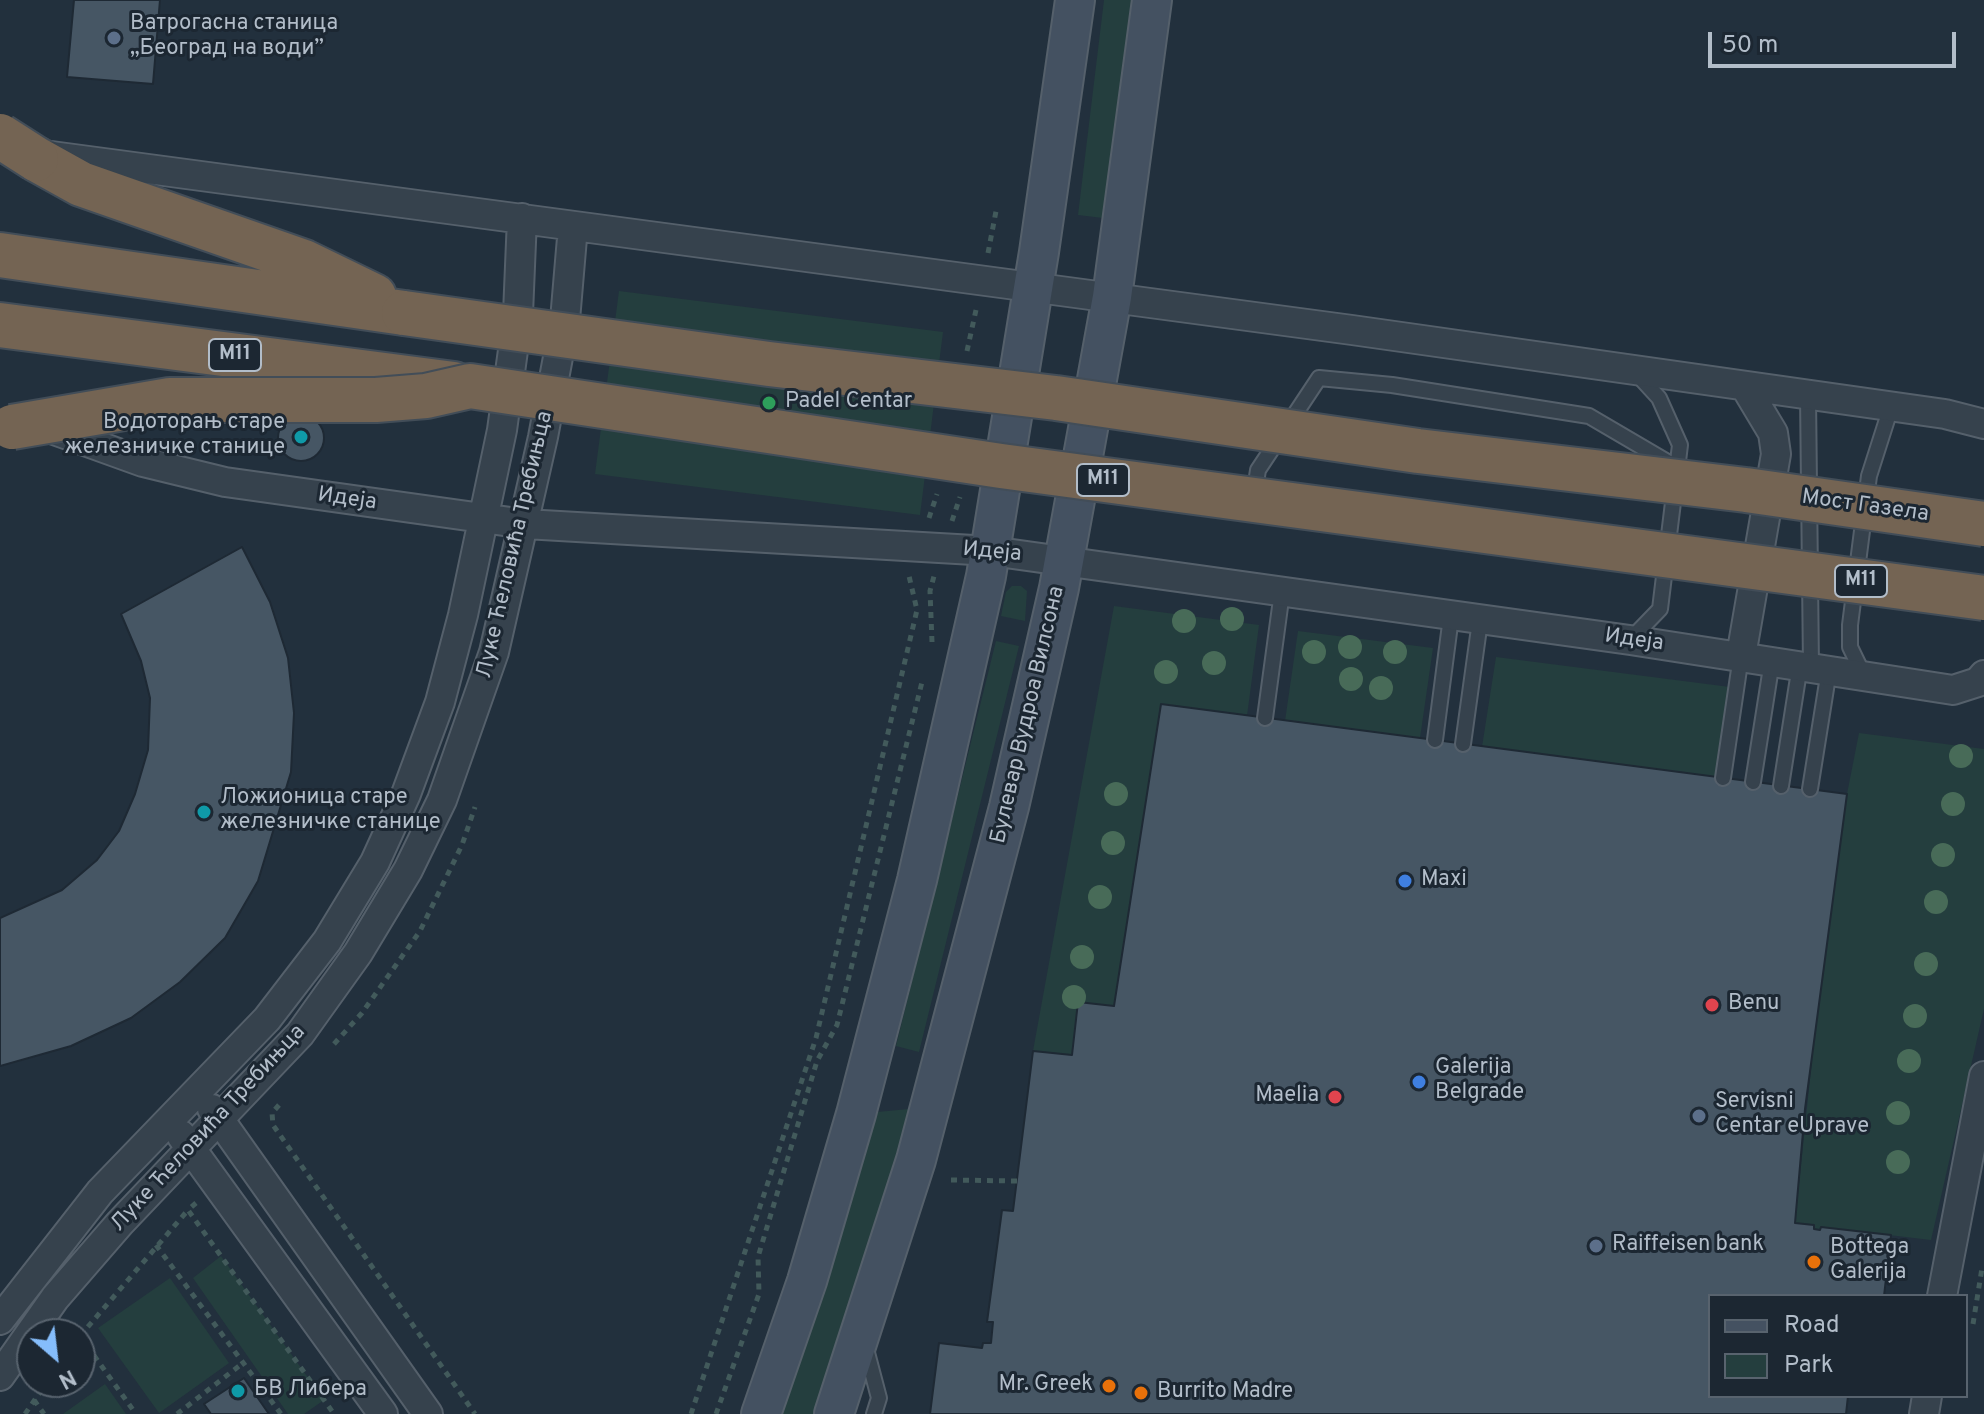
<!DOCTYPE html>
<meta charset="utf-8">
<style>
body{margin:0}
#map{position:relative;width:1984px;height:1414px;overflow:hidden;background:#22303d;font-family:Overpass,sans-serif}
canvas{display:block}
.legend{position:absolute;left:1708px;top:1294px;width:260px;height:104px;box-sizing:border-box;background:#1c2732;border:2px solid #58636e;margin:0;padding:10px 14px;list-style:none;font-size:24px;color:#b2bdc9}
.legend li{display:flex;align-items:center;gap:16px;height:40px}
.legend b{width:40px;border:2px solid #58636e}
.north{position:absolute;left:16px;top:1318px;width:80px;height:80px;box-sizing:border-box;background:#1c2732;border:2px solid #58636e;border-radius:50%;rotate:152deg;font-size:22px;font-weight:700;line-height:32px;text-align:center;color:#b2bdc9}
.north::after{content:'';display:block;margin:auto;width:28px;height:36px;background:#85bdfb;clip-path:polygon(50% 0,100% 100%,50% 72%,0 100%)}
.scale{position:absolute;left:1708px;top:32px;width:248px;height:36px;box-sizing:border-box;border:4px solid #b2bdc9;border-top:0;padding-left:10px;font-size:24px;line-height:28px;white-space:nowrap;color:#b2bdc9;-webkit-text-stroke:6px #1c2732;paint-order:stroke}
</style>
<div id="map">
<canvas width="1984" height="1414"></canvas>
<ul class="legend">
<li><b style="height:10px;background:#445161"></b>Road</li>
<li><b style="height:22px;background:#243e3e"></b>Park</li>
</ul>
<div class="north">N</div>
<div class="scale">50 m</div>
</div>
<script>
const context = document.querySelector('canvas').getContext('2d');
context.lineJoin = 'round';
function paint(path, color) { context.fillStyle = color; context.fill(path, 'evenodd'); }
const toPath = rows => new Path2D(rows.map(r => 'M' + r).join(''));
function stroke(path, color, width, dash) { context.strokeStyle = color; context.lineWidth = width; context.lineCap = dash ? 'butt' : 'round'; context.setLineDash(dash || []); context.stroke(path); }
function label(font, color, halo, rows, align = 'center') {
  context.font = font + ' Overpass,sans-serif'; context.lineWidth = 6; context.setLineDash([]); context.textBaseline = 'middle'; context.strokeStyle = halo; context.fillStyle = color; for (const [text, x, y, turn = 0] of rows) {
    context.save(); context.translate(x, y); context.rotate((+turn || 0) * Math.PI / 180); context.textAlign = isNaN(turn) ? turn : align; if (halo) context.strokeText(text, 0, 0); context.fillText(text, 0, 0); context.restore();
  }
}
const green = toPath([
 [1104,0,1137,0,1111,219,1078,215],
 [619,291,943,332,920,515,595,474],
 [1012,586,1021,586,1027,591,1025,621,1001,616,1006,592],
 [1114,606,1259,625,1247,716,1161,705,1114,1006,1078,1002,1072,1055,1033,1051],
 [1298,631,1433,648,1420,738,1285,721],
 [996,641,1019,646,919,1052,896,1046],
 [1496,657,1730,687,1716,777,1482,747],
 [1859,733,1984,749,1984,1009,1931,1240,1821,1227,1820,1230,1814,1229,1814,1225,1795,1223,1815,1031,1847,794],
 [930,1107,834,1414,761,1414,856,1114],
 [221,1256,324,1400,304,1414,288,1414,193,1278],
 [170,1278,229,1363,159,1413,98,1328],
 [105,1384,126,1414,63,1414]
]);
const building = toPath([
 [74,0,160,0,153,84,67,77,74,0],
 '278 438a23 23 0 1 1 46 0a23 23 0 1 1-46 0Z',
 [242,547,270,602,288,658,294,713,291,772,258,881,225,938,180,982,131,1018,71,1046,0,1066,0,918,62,890,97,860,119,831,135,794,148,750,150,698,141,661,121,614,242,547],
 [1161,704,1847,794,1805,1109,1795,1223,1814,1225,1814,1229,1820,1230,1821,1227,1891,1235,1884,1296,1710,1296,1710,1396,1848,1396,1846,1414,930,1414,939,1343,982,1348,983,1343,991,1343,993,1322,987,1322,1002,1210,1013,1211,1033,1051,1072,1055,1078,1002,1114,1006,1161,704],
 [244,1378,269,1414,211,1414,204,1404,244,1378]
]);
const path = toPath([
 [988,253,997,206],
 [967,351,976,310],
 [929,518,937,494],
 [952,521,960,497],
 [932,642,930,591,934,576],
 [334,1044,362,1013,420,931,462,845,475,807],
 [279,1105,272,1113,273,1125,475,1414],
 [951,1180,1017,1181],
 [196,1203,188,1210,334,1414],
 [156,1245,281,1414],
 [1973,1324,1982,1268],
 [80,1336,188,1210],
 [80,1336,136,1414],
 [34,1400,44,1414],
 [25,1414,47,1382],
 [177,1414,243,1363],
 [691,1414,816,1038,917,610,909,576],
 [716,1414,759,1294,758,1257,817,1061,837,1025,922,682]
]);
const lane = toPath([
 [1808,395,1811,667],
 [1254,496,1258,470,1319,378,1392,385,1589,416,1676,467],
 [1631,639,1660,609,1680,445,1659,398,1637,374],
 [1864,676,1850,647,1850,625,1869,476,1891,407],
 [1265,718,1282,592],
 [1435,740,1451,617],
 [1463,744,1480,621],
 [1723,778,1741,656],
 [1753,782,1772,661],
 [1781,786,1800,665],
 [1810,789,1829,670],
 [865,1345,879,1398,874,1414]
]);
const street = toPath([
 [44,155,1352,330,1945,414,1984,424],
 [43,426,143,462,225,482,525,524,991,551,1630,640,1953,690,1978,682,1984,675],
 [1741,656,1776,454,1773,433,1746,388],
 [212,1109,428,1414],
 [181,1135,383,1414],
 [1942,1296,1984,1076],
 [0,1320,100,1192,267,1019,327,941,375,862,406,794,440,702,463,615,502,430,518,314,522,218],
 [0,1376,55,1298,120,1223,300,1034,358,953,408,870,442,800,494,652,543,437,565,320,573,226],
 [1924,1414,1927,1396]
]);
const secondary = toPath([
 [761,1414,807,1281,856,1114,917,880,986,576,1039,252,1075,0],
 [834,1414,916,1160,1009,807,1059,588,1112,297,1152,0]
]);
const highway = toPath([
 [36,159,81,184,304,262,374,296],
 [0,255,404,313],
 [0,325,454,384]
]);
const highwayBridge = toPath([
 [0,136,36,159],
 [404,313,769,364,1056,398,1418,451,1746,490,1984,524],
 [12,427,170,400,376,400,426,396,470,386,1001,466,1984,598]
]);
const trees = [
 [1232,619],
 [1184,621],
 [1350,647],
 [1314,652],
 [1395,652],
 [1214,663],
 [1166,672],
 [1351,679],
 [1381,688],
 [1961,756],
 [1116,794],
 [1953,804],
 [1113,843],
 [1943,855],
 [1100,897],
 [1936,902],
 [1082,957],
 [1926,964],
 [1074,997],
 [1915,1016],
 [1909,1061],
 [1898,1113],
 [1898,1162]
];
const markers = [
 [114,38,8,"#5c6f8a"],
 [769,403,8,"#2e9e5b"],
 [301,437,8,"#0f9aa8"],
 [204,812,8,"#0f9aa8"],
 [1405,881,8,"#3f7fe0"],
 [1712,1005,8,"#e0444e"],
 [1419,1082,8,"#3f7fe0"],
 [1335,1097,8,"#e0444e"],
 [1699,1116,8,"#5c6f8a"],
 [1596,1246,8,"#5c6f8a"],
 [1814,1262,8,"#e8710a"],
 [1109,1386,8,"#e8710a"],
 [238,1391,8,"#0f9aa8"],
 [1141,1393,8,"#e8710a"]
];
const shields = [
 [235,355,52],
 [1103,480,52],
 [1861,581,52]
];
const shieldNames = [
 ["M11",235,355],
 ["M11",1103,480],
 ["M11",1861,581]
];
const poiNames = [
 ["Ватрогасна станица",130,25],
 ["„Београд на води”",130,50],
 ["Padel Centar",785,403],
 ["Водоторањ старе",285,424,"right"],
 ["железничке станице",285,449,"right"],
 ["Ложионица старе",220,799],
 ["железничке станице",220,824],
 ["Maxi",1421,881],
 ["Benu",1728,1005],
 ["Galerija",1435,1069],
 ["Belgrade",1435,1094],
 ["Maelia",1319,1097,"right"],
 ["Servisni",1715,1103],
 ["Centar eUprave",1715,1128],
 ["Raiffeisen bank",1612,1246],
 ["Bottega",1830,1249],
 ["Galerija",1830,1274],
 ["Mr. Greek",1093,1386,"right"],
 ["БВ Либера",254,1391],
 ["Burrito Madre",1157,1393]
];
const streetNames = [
 ["Идеја",347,500,8],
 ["Мост Газела",1865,507,8],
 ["Луке Ћеловића Требињца",516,545,-77],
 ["Идеја",992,553,5],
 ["Идеја",1634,641,8],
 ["Булевар Вудроа Вилсона",1029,715,-77],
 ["Луке Ћеловића Требињца",209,1129,-47]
];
paint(green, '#243e3e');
paint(building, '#465664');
stroke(building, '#1e2934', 2);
stroke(lane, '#55606b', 18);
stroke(street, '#55606b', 32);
stroke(secondary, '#55606b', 42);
stroke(highway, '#424d58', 48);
stroke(path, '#425a5b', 5, [6, 6]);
stroke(lane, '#36424d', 14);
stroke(street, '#36424d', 28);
stroke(secondary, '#445161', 38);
stroke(highway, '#746453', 44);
stroke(highwayBridge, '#424d58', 48, []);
stroke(highwayBridge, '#746453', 44);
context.fillStyle = '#486b58';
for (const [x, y] of trees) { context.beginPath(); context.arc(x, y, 12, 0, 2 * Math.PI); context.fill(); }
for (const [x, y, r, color] of markers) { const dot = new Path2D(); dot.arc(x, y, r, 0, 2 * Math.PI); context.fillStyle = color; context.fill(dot); stroke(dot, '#1c2732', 3); }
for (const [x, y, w] of shields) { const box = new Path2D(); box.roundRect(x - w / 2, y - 16, w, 32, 6); context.fillStyle = '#1c2732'; context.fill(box); stroke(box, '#b2bdc9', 2); }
label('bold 20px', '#b2bdc9', null, shieldNames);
label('22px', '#b2bdc9', '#1c2732', poiNames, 'left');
label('22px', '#b2bdc9', '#1c2732', streetNames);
</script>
